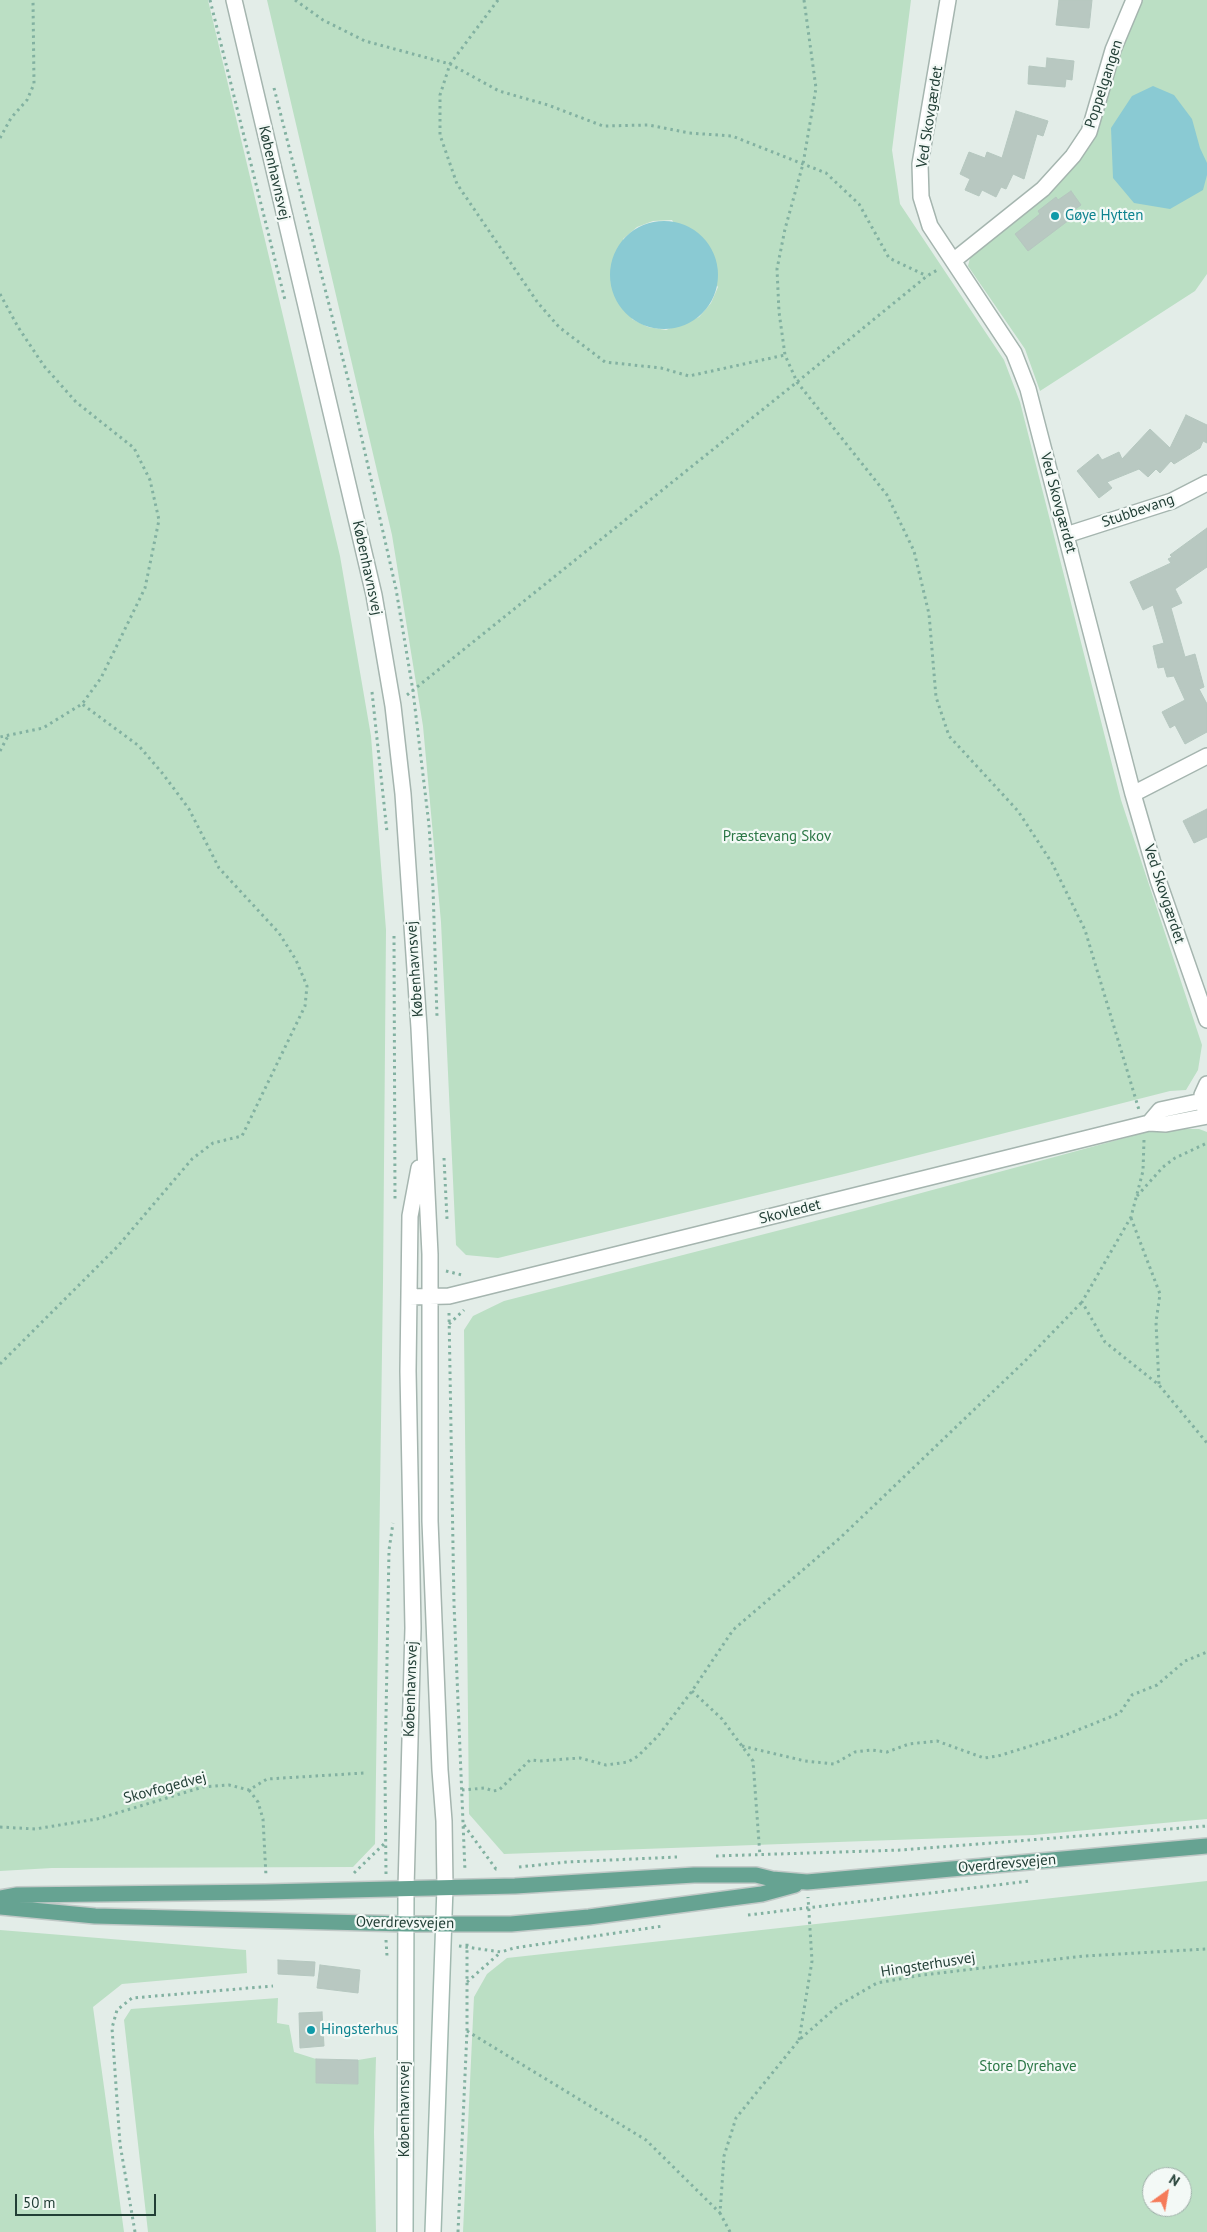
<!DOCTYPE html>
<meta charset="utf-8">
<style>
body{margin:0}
#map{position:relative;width:1207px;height:2232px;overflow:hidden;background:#e3ede8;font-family:"PT Sans",sans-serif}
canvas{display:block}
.north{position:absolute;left:1142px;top:2167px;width:50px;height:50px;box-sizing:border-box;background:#f3f9f6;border:1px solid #9fafa9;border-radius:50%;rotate:32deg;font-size:14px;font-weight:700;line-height:20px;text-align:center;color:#223f36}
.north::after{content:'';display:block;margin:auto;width:18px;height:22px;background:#f57b59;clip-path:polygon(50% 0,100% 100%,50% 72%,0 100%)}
.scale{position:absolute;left:15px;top:2194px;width:141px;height:22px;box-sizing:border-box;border:2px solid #223f36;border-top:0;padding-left:6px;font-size:15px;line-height:18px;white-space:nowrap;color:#223f36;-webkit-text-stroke:4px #f3f9f6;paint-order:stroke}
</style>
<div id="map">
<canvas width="1207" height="2232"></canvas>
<div class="north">N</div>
<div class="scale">50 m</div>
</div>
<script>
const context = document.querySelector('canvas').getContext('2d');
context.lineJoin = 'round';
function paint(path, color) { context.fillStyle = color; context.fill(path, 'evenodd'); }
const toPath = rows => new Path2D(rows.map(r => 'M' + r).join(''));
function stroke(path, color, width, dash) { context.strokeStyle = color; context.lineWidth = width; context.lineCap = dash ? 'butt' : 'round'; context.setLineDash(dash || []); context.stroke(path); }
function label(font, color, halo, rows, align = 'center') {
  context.font = font + ' "PT Sans",sans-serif'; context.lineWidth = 4.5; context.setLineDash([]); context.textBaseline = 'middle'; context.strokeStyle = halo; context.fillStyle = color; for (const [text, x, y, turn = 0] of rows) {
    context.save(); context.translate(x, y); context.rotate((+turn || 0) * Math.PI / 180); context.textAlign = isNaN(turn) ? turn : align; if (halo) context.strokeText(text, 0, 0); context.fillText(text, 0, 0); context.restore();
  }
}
const green = toPath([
 [0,0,208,0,340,556,371,736,386,930,383,1282,375,1844,353,1867,52,1868,0,1871],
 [267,0,911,0,892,150,900,204,1004,360,1020,402,1121,800,1202,1045,1198,1070,1186,1090,1170,1091,844,1174,498,1258,466,1255,456,1245,441,922,423,726,392,535],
 [672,220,718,287,711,303,699,317,666,330,648,327,632,319,623,239,637,227,653,221],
 [1143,0,1207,0,1207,274,1195,291,1040,391,1025,349,968,266,971,254,1077,163,1090,139,1122,49],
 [1158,1129,1199,1129,1207,1132,1207,1819,1033,1835,504,1854,469,1814,464,1330,473,1316,504,1301,862,1209],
 [1207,1881,1207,2232,463,2232,474,1997,487,1974,507,1958],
 [1152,2177,1182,2177,1182,2207,1152,2207],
 [0,1930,246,1950,247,1973,122,1984,93,2007,124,2232,0,2232],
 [278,1998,277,2023,289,2025,294,2052,316,2059,316,2083,358,2084,358,2060,376,2057,374,2132,376,2232,148,2232,124,2020,131,2009]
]);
const water = toPath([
 [1153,86,1174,95,1192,119,1200,148,1207,163,1207,175,1203,190,1170,209,1134,203,1113,178,1111,128,1132,96],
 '610 275a54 54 0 1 1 108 0a54 54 0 1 1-108 0Z'
]);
const building = toPath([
 [1059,0,1092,0,1089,28,1056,25,1059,0],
 [1047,58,1074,61,1072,80,1066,79,1065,87,1028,84,1029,66,1046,68,1047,58],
 [1016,111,1048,121,1043,136,1037,134,1024,179,1013,174,1006,189,1001,187,996,197,982,190,979,196,965,190,970,179,960,174,969,152,985,158,987,152,1002,158,1016,111],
 [1071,191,1081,205,1070,213,1073,217,1028,251,1015,234,1040,214,1038,211,1056,197,1058,200,1071,191],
 [1186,415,1207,425,1207,443,1203,441,1200,448,1174,464,1171,461,1160,473,1156,469,1148,477,1139,469,1107,482,1112,488,1099,498,1077,471,1098,454,1102,460,1119,452,1122,459,1150,429,1170,448,1186,415],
 [1207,528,1207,567,1175,589,1182,603,1171,608,1185,657,1195,654,1204,687,1199,689,1207,704,1207,732,1185,744,1175,725,1170,728,1162,712,1185,700,1174,676,1167,677,1164,667,1158,668,1153,646,1164,643,1153,605,1143,610,1130,582,1171,563,1168,559,1172,557,1170,555,1207,528],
 [1207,809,1207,837,1194,843,1183,821,1207,809],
 [278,1960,315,1962,314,1976,278,1974,278,1960],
 [320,1965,360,1970,358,1993,317,1988,320,1965],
 [322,2012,324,2046,300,2048,299,2013,322,2012],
 [316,2059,358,2060,358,2084,316,2083,316,2059]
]);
const path = toPath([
 [210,0,285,300],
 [295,0,323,20,365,41,450,64,499,91,548,105,603,126,649,125,689,133,732,136,826,173,859,204,889,258,927,276],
 [498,0,450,64,440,95,440,135,457,184,538,303,559,327,605,362,661,368,689,376,785,355],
 [804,0,816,88,803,164,785,229,777,269,779,312,785,355,797,382,887,495,914,551,929,614,936,697,949,736,1018,811,1052,863,1085,930,1139,1110],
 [274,88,351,391,396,589,413,691,429,825,433,888,437,1017],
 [0,138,11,118,27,100,34,84,33,0],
 [0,294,18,327,44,366,76,402,134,448,150,480,159,520,145,588,101,678,82,704,43,728,0,737],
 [372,692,387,832],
 [407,695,797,382,927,276,939,269],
 [0,751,8,736],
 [394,936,395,1199],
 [1144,1140,1143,1171,1131,1217,1082,1302,1105,1342,1159,1385,1207,1443],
 [444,1158,447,1219],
 [1137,1196,1163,1167,1175,1158,1207,1143],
 [1131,1218,1160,1294,1156,1322,1159,1385],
 [446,1271,462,1275],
 [449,1313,454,1604,465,1871],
 [449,1324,464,1310],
 [0,1364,118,1246,192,1159,213,1143,242,1136,305,1006,307,986,296,960,279,933,219,868,189,809,163,774,139,746,82,704],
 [692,1691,722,1719,753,1761,760,1856],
 [742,1746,805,1761,834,1764,855,1752,871,1750,887,1752,909,1744,937,1741,984,1758,998,1756,1063,1736,1120,1713,1132,1695,1157,1685,1185,1661,1207,1652],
 [249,1790,258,1802,263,1819,266,1876],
 [462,1790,485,1788,493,1791,499,1790,530,1760,540,1761,580,1758,606,1765,628,1762,638,1756,658,1736,692,1691,733,1630,840,1538,1025,1361,1082,1302],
 [464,1825,496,1869,498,1868],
 [0,1827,35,1829,97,1819,203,1787,229,1785,249,1790,267,1779,364,1773],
 [716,1856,902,1850,1207,1826],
 [519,1867,567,1862,677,1857],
 [354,1873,385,1843],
 [386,1874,385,1772,389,1550,393,1523],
 [748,1915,1030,1881],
 [386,1940,387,1956],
 [459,1946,501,1952,514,1948,663,1926],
 [467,1982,501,1952],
 [467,2031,646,2140,720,2213],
 [799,2040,812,1961,808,1897],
 [135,2232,120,2144,112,2028,117,2010,132,1998,273,1986],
 [458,2232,467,2031,467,1940],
 [730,2232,720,2213,724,2156,736,2118,799,2040,839,2005,877,1983,922,1975,1084,1956,1207,1949]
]);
const minor = toPath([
 [948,0,920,164,921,197,930,226,1014,353,1028,389,1133,794,1158,880,1207,1020],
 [953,261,1043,189,1073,156,1089,132,1113,50,1134,0],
 [1066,535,1172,501,1207,483],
 [1133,794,1207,756]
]);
const tertiary = toPath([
 [234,0,374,595,393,706,403,794,419,1028,430,1254,430,1521,440,1770,444,1821,445,1887],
 [1205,1110,1202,1095,1207,1084],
 [1149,1123,1160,1110,1202,1101],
 [409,1297,449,1296,1149,1123,1166,1124,1207,1116],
 [406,1888,413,1628,408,1371,410,1216,419,1168]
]);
const secondary = toPath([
 [405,2232,406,1888],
 [433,2232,445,1887]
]);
const primary = toPath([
 [0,1898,17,1895,265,1892,515,1886,694,1875,756,1875,772,1879,807,1882,1207,1846],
 [0,1907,95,1916,406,1924,511,1924,589,1917,762,1894,795,1885]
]);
const markers = [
 [1055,216,5,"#0f9aa8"],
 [311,2030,5,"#0f9aa8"]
];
const streetNames = [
 ["Poppelgangen",1104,84,-72],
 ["Ved Skovgærdet",930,117,-81],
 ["Københavnsvej",274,173,77],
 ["Ved Skovgærdet",1058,503,75],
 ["Stubbevang",1138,511,-19],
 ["Københavnsvej",367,568,78],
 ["Ved Skovgærdet",1164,894,72],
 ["Københavnsvej",415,969,-94],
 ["Skovledet",790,1212,-14],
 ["Københavnsvej",411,1689,-88],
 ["Skovfogedvej",165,1788,-15],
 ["Overdrevsvejen",1007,1864,-5],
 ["Overdrevsvejen",405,1923,1],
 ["Hingsterhusvej",928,1965,-9],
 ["Københavnsvej",405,2109,-90]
];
const cultureNames = [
 ["Gøye Hytten",1065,216],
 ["Hingsterhus",321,2030]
];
const parkNames = [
 ["Præstevang Skov",777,837],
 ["Store Dyrehave",1028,2067]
];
paint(green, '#bbdfc4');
paint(water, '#8acad3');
paint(building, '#b8c8c1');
stroke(building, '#b5c7bf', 1);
stroke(minor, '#a5b5af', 18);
stroke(tertiary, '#a5b5af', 18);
stroke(secondary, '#a1b9b0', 18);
stroke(primary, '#c1c9c7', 18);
stroke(path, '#82b1a1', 3, [2.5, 4]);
stroke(minor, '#fff', 15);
stroke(tertiary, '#fff', 15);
stroke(secondary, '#fff', 15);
stroke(primary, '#66a392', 15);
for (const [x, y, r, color] of markers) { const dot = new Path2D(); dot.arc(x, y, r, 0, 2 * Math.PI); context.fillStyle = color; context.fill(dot); stroke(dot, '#f3f9f6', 2); }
label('15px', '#223f36', '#f3f9f6', streetNames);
label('15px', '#0d838f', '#f3f9f6', cultureNames, 'left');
label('15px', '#2b7746', '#f3f9f6', parkNames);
</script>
